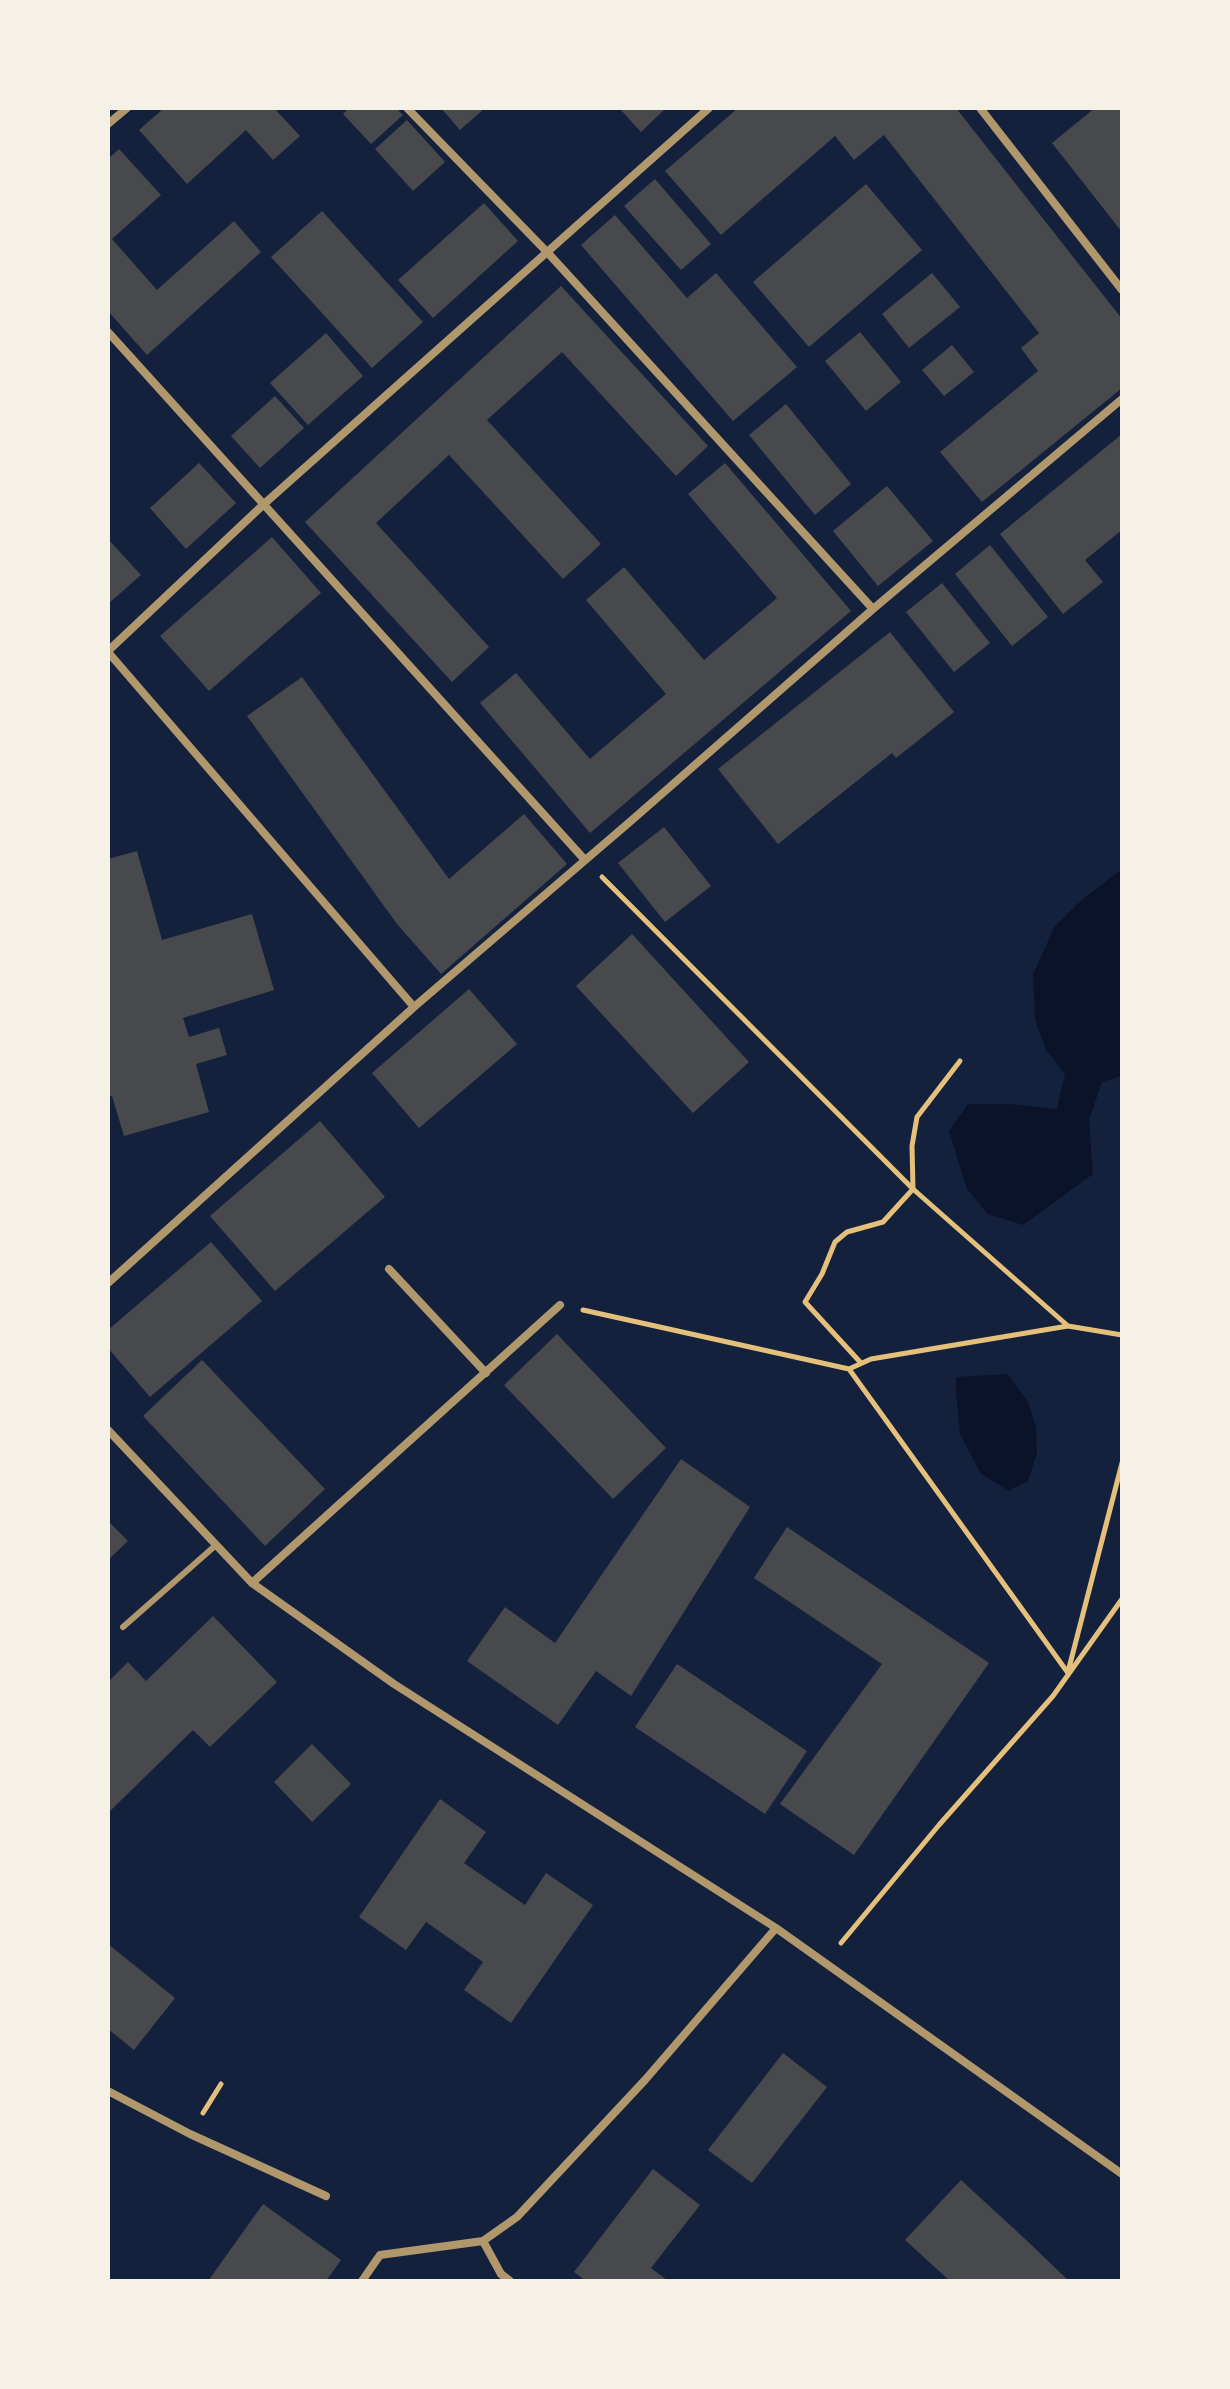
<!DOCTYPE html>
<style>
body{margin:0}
#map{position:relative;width:1230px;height:2389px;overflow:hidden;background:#14213d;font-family:Montserrat,sans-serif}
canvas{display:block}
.frame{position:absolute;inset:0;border:110px solid #f6f1e7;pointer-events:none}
</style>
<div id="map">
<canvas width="1230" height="2389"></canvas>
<div class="frame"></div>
</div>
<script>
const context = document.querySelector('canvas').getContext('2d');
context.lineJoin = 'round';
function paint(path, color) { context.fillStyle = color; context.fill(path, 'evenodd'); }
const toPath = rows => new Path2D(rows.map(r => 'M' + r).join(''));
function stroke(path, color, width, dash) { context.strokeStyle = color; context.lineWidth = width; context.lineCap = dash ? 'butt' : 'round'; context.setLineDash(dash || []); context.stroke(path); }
const water = toPath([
 [1122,869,1122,1076,1102,1082,1089,1120,1093,1174,1023,1225,988,1214,967,1189,949,1131,968,1104,1009,1104,1057,1109,1065,1074,1046,1050,1035,1020,1033,974,1055,926,1084,898],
 [1008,1374,1028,1402,1036,1427,1037,1453,1028,1481,1009,1491,981,1474,960,1434,956,1393,956,1377]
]);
const building = toPath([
 [164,108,274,108,300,136,273,160,246,130,187,184,139,130],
 [349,108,396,108,403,115,371,144,343,114],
 [441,108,485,108,460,130],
 [619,108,666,108,641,132],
 [738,108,956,108,1122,319,1122,388,982,502,940,452,1038,371,1021,348,1039,333,884,135,854,160,835,136,721,235,665,171],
 [1095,108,1122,108,1122,232,1052,143],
 [407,120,445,162,413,191,375,149],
 [119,149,161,195,112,239,157,290,234,221,261,252,147,355,108,311,108,159],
 [655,179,711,244,681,270,624,206],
 [866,184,922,250,809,347,753,282],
 [484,203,518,241,433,318,398,280],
 [322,211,423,322,372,368,271,257],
 [615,215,687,298,716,273,797,367,733,421,581,245],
 [932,273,960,307,909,348,882,314],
 [561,286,708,446,676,476,562,352,487,420,601,544,563,579,449,455,376,523,489,647,452,682,305,522],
 [860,332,901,382,866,411,825,361],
 [326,333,363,376,308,425,270,383],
 [952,345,974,372,944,396,922,370],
 [275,396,304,428,260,468,231,436],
 [786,404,851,484,815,515,749,435],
 [1122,434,1122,530,1085,560,1103,582,1063,614,1000,534],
 [199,463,236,503,186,549,150,508],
 [725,463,851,611,590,833,480,703,516,673,590,759,666,694,586,600,624,567,704,660,777,598,688,494],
 [887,486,933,541,878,586,833,531],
 [272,537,321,593,209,691,160,636],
 [108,539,141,575,108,604],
 [990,545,1048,617,1012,646,955,574],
 [942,583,990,643,954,672,906,612],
 [890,632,954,712,896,758,892,753,778,844,718,769],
 [302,677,449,879,524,814,567,864,441,974,397,924,247,716],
 [664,827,711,886,665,922,618,863],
 [137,851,162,940,252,914,274,990,183,1018,189,1037,219,1028,227,1055,196,1064,209,1112,124,1136,112,1096,108,1097,108,859],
 [632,934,749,1062,693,1113,576,986],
 [469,989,517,1044,419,1128,372,1073],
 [320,1121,385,1197,275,1291,210,1216],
 [211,1242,262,1301,150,1397,108,1348,108,1330],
 [557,1334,666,1448,613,1499,504,1385],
 [202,1360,325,1489,265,1546,143,1416],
 [681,1459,750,1507,631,1696,596,1671,558,1725,467,1661,505,1607,555,1643],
 [108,1521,128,1541,108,1560],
 [787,1527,989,1663,854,1855,780,1804,882,1664,754,1578],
 [213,1616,277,1682,210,1747,193,1730,108,1813,108,1682,128,1662,146,1681],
 [677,1664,807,1751,765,1814,635,1727],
 [312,1744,351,1784,312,1822,274,1782],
 [440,1799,486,1832,464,1863,525,1905,546,1873,593,1905,511,2023,464,1990,483,1962,426,1922,406,1950,359,1917],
 [108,1944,175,1998,134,2050,108,2029],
 [783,2053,827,2087,752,2183,708,2150],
 [653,2169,700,2205,651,2268,668,2281,586,2281,574,2272],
 [961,2180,1023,2237,1069,2281,950,2281,905,2240],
 [263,2204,341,2260,326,2281,208,2281]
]);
const path = toPath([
 [602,877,913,1189,1068,1326],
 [583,1310,849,1369,871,1359,1068,1326,1122,1335],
 [861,1363,805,1302,822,1274,835,1242,847,1232,883,1222,913,1189,912,1146,917,1117,960,1061],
 [849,1369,1068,1673],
 [1069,1668,1122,1463],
 [841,1943,939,1825,1053,1696,1122,1599],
 [203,2113,221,2084]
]);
const service = toPath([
 [123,1627,216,1545]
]);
const minor = toPath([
 [407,108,548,253,873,609],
 [980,108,1122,290],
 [108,124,127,108],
 [108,332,584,859],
 [108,651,264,504,709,108],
 [108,652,414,1007],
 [389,1269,486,1373],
 [108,1283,414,1007,632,820,873,609,1122,399],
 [108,1430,252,1583,394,1684,776,1928,1122,2174],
 [252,1583,560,1305],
 [108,2091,190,2134,326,2196],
 [483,2241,501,2274,510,2281],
 [362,2281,380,2255,483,2241,517,2217,645,2080,776,1928]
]);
paint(water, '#0b132b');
paint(building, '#48494c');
stroke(path, '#e5c07b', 5);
stroke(service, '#b1986c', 6);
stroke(minor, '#b1986c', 8);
</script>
